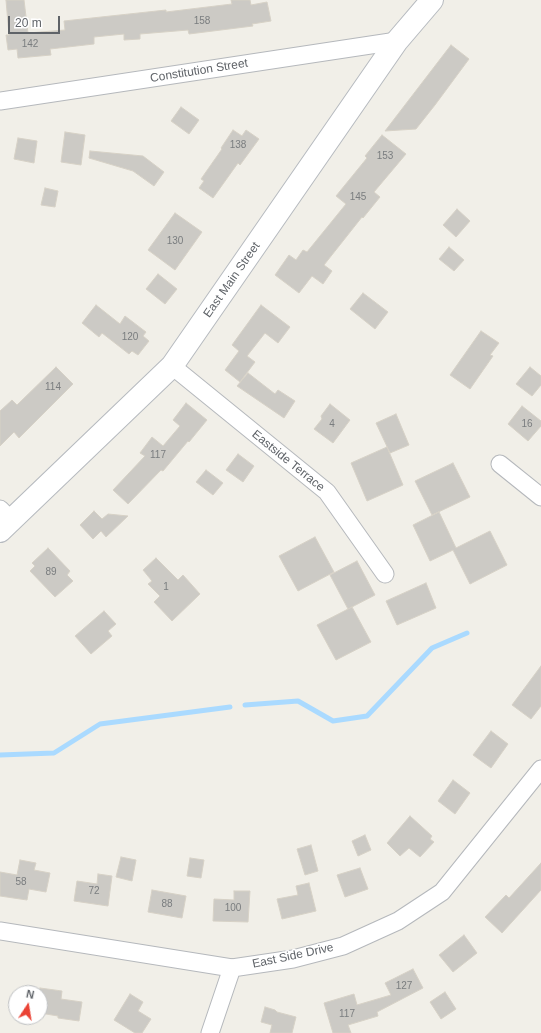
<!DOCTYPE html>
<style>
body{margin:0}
#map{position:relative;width:541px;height:1033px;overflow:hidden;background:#f1efe8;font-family:Arial,sans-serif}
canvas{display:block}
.north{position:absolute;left:8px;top:985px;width:40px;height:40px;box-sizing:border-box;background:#fff;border:1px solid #bfc1c3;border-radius:50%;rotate:12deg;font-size:11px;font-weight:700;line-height:16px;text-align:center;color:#5f6368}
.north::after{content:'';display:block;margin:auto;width:14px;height:18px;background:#ea4335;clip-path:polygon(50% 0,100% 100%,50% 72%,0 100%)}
.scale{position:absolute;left:8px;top:16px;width:52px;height:18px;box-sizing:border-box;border:2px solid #5f6368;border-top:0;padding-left:5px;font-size:12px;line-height:14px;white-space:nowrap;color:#5f6368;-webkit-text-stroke:3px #fff;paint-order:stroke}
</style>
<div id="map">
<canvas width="541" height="1033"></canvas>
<div class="north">N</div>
<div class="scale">20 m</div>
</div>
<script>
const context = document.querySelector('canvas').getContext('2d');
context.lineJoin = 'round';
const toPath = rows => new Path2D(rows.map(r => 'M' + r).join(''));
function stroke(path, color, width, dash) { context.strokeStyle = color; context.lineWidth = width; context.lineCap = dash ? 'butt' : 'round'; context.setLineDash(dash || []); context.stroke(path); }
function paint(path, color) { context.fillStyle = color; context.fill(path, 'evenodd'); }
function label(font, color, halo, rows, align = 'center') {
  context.font = font + ' Arial,sans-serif'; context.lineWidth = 3; context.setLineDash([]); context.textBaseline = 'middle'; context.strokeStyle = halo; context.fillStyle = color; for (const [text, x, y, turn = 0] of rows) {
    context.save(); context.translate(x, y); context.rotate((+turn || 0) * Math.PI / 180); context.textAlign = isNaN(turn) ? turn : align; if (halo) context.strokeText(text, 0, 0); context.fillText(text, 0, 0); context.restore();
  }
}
const stream = toPath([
 [245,705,298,701,333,721,367,716,432,648,467,633],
 [0,755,54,753,100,724,230,707]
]);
const building = toPath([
 [6,0,24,0,28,33,65,30,64,21,166,10,166,12,232,4,231,0,250,0,251,5,267,2,271,21,252,24,253,26,189,34,188,30,140,34,140,39,124,40,124,34,94,37,94,44,50,49,51,55,18,58,17,49,8,50,6,35,9,35,6,0],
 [451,45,469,59,435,105,416,129,385,131,451,45],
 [181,107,199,120,189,134,171,121,181,107],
 [233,130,242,136,246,130,259,139,240,165,238,163,213,198,199,188,204,181,201,179,222,149,221,148,233,130],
 [65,132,85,135,81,165,61,162,65,132],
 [382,135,406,154,374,192,380,197,363,218,362,217,324,265,332,271,323,284,312,276,299,293,275,275,289,255,296,260,303,250,307,252,346,204,336,196,367,158,365,156,382,135],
 [18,138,37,141,34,163,14,159,18,138],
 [90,151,143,156,164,172,154,186,133,171,89,158,90,151],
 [45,188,58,191,55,207,41,205,45,188],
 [457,209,470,221,456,237,443,225,457,209],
 [175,213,202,232,175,270,148,250,175,213],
 [449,247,464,260,454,271,439,259,449,247],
 [158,274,177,289,165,304,146,289,158,274],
 [363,293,388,312,375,329,350,309,363,293],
 [96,305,120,324,125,316,146,332,143,336,149,341,138,355,132,351,129,354,102,333,99,337,82,323,96,305],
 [261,305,290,327,278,343,265,333,247,356,255,362,240,382,225,370,239,351,232,345,261,305],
 [481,331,499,343,490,355,493,356,470,389,450,375,481,331],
 [56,367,73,384,19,438,14,432,0,446,0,411,12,400,17,405,56,367],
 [530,367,541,376,541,385,532,396,516,384,530,367],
 [248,373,275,394,278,390,295,401,284,418,237,386,248,373],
 [186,403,207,420,189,442,188,441,163,471,161,470,128,504,113,490,145,456,140,453,152,437,163,446,180,426,173,420,186,403],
 [330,404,350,420,333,443,314,429,322,419,321,416,330,404],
 [522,406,541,421,541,426,528,441,508,424,522,406],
 [396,414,409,445,390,453,376,423,396,414],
 [387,447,403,485,367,501,351,463,387,447],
 [238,454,254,466,243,482,226,470,238,454],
 [453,463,470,497,432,515,415,481,453,463],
 [206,470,223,483,213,495,196,482,206,470],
 [94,511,102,519,108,514,128,516,106,537,101,531,93,539,80,525,94,511],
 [439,512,456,548,490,531,507,565,470,584,453,550,430,561,413,525,439,512],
 [315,537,334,572,298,591,279,556,315,537],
 [48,548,70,571,67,575,73,581,55,597,30,571,35,566,32,563,48,548],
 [156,558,178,580,183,575,200,594,172,621,154,602,160,596,148,584,152,581,143,570,156,558],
 [357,561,375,595,348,609,330,575,357,561],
 [426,583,436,608,397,625,386,601,426,583],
 [352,607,371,642,336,660,317,625,352,607],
 [104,611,116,624,108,631,112,636,91,654,75,636,104,611],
 [541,666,541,706,531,719,512,705,541,666],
 [491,731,508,744,491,768,473,755,491,731],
 [453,780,470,793,455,814,438,801,453,780],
 [410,816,432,836,430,839,434,842,420,857,409,848,400,856,387,843,410,816],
 [365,835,371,850,358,856,352,841,365,835],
 [311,845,318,871,305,875,297,849,311,845],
 [121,857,136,860,132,881,116,877,121,857],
 [190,858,204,860,201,878,187,876,190,858],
 [20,860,36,863,34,870,50,873,46,892,29,889,27,900,0,896,0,872,17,875,20,860],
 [541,863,541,890,502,933,485,917,506,895,509,898,541,863],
 [360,868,368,889,345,897,337,875,360,868],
 [98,874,112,876,108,906,74,901,77,881,97,884,98,874],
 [309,883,316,911,282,919,277,899,298,895,296,886,309,883],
 [152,890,186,896,182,918,148,912,152,890],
 [234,891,250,891,248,922,213,921,214,899,234,900,234,891],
 [464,935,477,953,453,972,439,955,464,935],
 [413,969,423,988,377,1012,378,1016,348,1025,351,1033,333,1033,324,1003,354,994,357,1005,391,995,385,983,413,969],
 [40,988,62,991,61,999,82,1002,79,1021,58,1018,58,1016,40,1013,40,988],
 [445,992,456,1009,441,1019,430,1002,445,992],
 [130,994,143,1002,138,1011,151,1019,142,1033,135,1033,114,1020,130,994],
 [265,1007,275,1010,277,1012,296,1017,292,1033,270,1033,272,1025,261,1022,265,1007]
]);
const minor = toPath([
 [0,101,397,41],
 [172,366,327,492,385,574],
 [500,464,541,497],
 [0,509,11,520],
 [0,931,232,968,293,959,343,946,398,921,442,892,541,769],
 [210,1033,232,968]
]);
const secondary = toPath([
 [0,531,172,366,397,41,432,0]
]);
const numberNames = [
 ["158",202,21],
 ["142",30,44],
 ["138",238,145],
 ["153",385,156],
 ["145",358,197],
 ["130",175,241],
 ["120",130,337],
 ["114",53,387],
 ["4",332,424],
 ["16",527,424],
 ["117",158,455],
 ["89",51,572],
 ["1",166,587],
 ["58",21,882],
 ["72",94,891],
 ["88",167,904],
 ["100",233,908],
 ["127",404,986],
 ["117",347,1014]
];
const streetNames = [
 ["Constitution Street",199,71,-9],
 ["East Main Street",232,280,-55],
 ["Eastside Terrace",288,461,39],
 ["East Side Drive",293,956,-12]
];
stroke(stream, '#aadaff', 5);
paint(building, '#cccac5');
stroke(building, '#d6d1c6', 1);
stroke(minor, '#b5b8bc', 19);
stroke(secondary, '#b6babf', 24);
stroke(minor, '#fff', 17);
stroke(secondary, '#fff', 22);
label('10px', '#7a7d7f', null, numberNames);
label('12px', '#5f6368', '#fff', streetNames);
</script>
